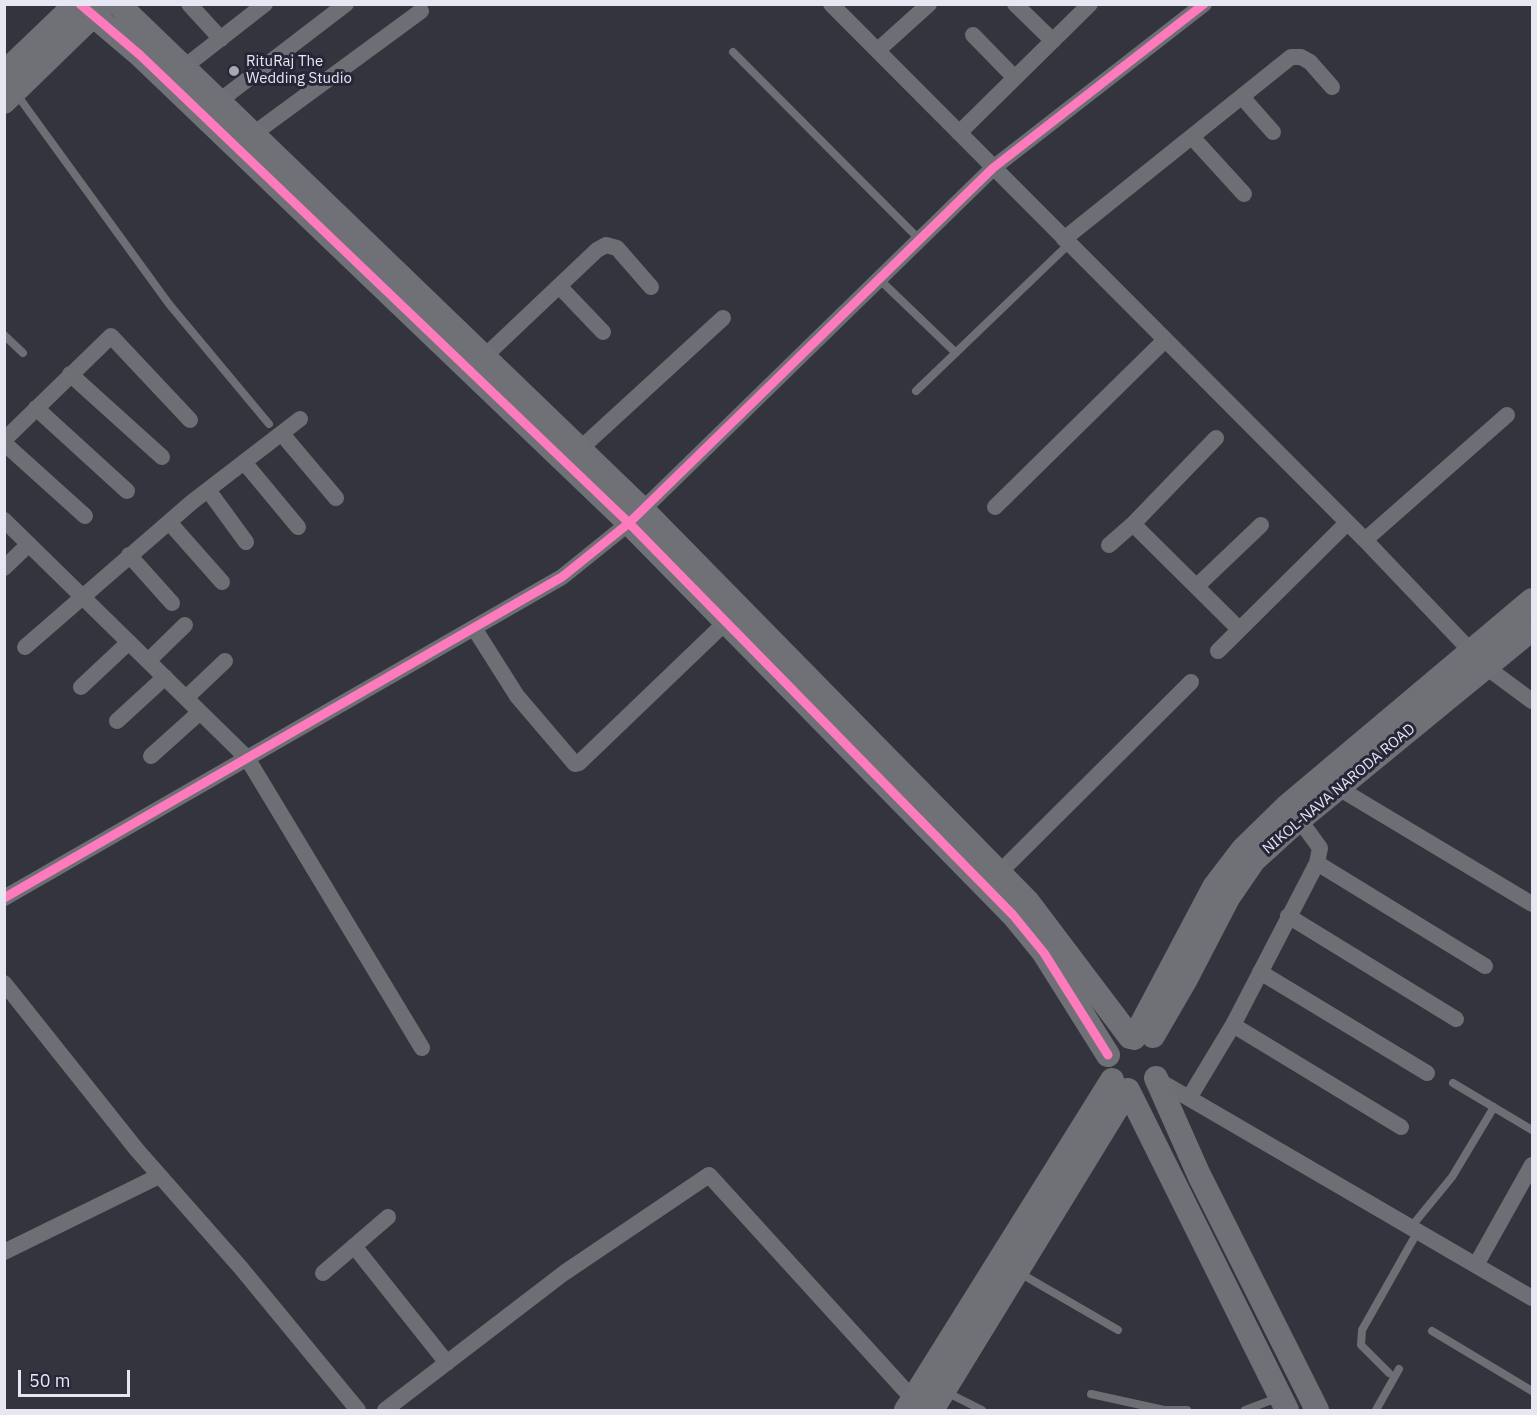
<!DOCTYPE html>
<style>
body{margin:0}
#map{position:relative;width:1537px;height:1415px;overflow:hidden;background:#33343e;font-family:"IBM Plex Sans",sans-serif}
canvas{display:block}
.frame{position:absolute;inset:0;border:6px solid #e6e7f3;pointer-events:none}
.scale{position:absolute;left:18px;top:1370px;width:112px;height:27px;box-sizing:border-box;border:3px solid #e6e7f3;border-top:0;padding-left:8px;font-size:18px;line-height:21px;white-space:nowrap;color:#e6e7f3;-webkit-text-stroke:4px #252637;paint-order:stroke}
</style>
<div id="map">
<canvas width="1537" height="1415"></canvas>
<div class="frame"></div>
<div class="scale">50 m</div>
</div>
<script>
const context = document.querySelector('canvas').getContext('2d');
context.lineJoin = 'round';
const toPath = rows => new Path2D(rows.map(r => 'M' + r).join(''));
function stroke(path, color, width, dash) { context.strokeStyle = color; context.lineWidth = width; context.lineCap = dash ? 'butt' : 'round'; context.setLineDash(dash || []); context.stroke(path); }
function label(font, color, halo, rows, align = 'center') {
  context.font = font + ' "IBM Plex Sans",sans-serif'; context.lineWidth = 6; context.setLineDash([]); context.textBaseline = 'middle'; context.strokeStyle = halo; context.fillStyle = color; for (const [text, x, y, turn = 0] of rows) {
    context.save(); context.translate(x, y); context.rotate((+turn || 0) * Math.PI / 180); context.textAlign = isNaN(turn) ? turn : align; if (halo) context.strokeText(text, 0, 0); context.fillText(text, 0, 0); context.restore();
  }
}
const lane = toPath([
 [733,52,919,239],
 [15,92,169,304,269,424],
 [879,279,956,353],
 [4,335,23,353],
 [916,391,1069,244],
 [1453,1083,1532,1130],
 [1411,1227,1452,1177,1494,1107],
 [1018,1272,1118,1330],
 [1432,1331,1532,1391],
 [1389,1373,1361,1345,1362,1330,1418,1231],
 [944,1391,982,1410],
 [1091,1394,1164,1410,1187,1410],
 [1245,1410,1280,1397],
 [1376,1410,1399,1369]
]);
const street = toPath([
 [189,4,221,39],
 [831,4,1365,540,1486,667,1532,701],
 [1015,4,1053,41],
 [973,35,1015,78],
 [878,50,929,4],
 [183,68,265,4],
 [1242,97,1273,132],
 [218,102,346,4],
 [959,133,1090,4],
 [252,135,421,11],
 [1192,137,1244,194],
 [1064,239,1291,57,1301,57,1310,62,1332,87],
 [559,286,603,332],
 [484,357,597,250,606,245,617,248,651,287],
 [70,374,162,457],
 [36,408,127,491],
 [282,434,336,498],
 [4,440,111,336,190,420],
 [4,443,85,516],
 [580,449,723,318],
 [244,462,298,527],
 [208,490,246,542],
 [995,507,1165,340],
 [4,520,247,758,422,1048],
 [169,522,222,582],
 [1133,524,1216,438],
 [1365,540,1507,415],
 [1109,545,1133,524,1239,629],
 [129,555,172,603],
 [4,568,29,544],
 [1197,586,1261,525],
 [474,628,517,696,575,764,579,763,726,622],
 [25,647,192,502,300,419],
 [1218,651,1347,523],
 [148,661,185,625],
 [81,687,129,642],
 [186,698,225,661],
 [117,721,165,677],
 [151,756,200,712],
 [1330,783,1532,904],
 [1299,819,1320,848,1317,863],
 [999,873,1191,682],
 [4,898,562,577,629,523,993,168,1204,4],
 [1288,916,1456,1019],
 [1260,972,1427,1073],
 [4,983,137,1150,241,1268,358,1410],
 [1233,1025,1401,1127],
 [1156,1079,1532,1298],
 [1189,1098,1233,1025,1317,863,1485,966],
 [354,1246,447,1363],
 [4,1252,159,1176],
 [1476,1265,1532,1165],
 [323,1273,388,1217],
 [385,1410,564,1273,709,1175,913,1399]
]);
const secondary = toPath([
 [80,4,140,55,629,523,1013,915,1044,953,1108,1055],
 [118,4,643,510,1028,902,1130,1037],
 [4,73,76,4],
 [4,102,105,4],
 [1153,1036,1186,979,1228,898,1254,860,1287,830,1532,629],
 [1134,1038,1214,887,1243,849,1286,807,1532,600],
 [1156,1078,1199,1175,1317,1410],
 [1128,1090,1287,1410],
 [906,1410,1112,1080],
 [932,1410,1128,1090]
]);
const cycleway = toPath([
 [80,4,140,55,629,523,1013,915,1044,953,1108,1055],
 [4,898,562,577,629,523,993,168,1204,4]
]);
const markers = [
 [234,71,6,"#a7a8b4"]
];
const poiNames = [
 ["RituRaj The",246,62],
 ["Wedding Studio",246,79]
];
const streetNames = [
 ["NIKOL-NAVA NARODA ROAD",1339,789,-40]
];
stroke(lane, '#6e6f74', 8);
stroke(street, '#6e6f74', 16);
stroke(secondary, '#707077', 24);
stroke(cycleway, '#fd7abc', 9);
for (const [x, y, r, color] of markers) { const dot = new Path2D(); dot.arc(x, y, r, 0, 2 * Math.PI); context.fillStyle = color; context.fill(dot); stroke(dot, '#252637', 2); }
label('15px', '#e6e7f3', '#252637', poiNames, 'left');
label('15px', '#e6e7f3', '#252637', streetNames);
</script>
